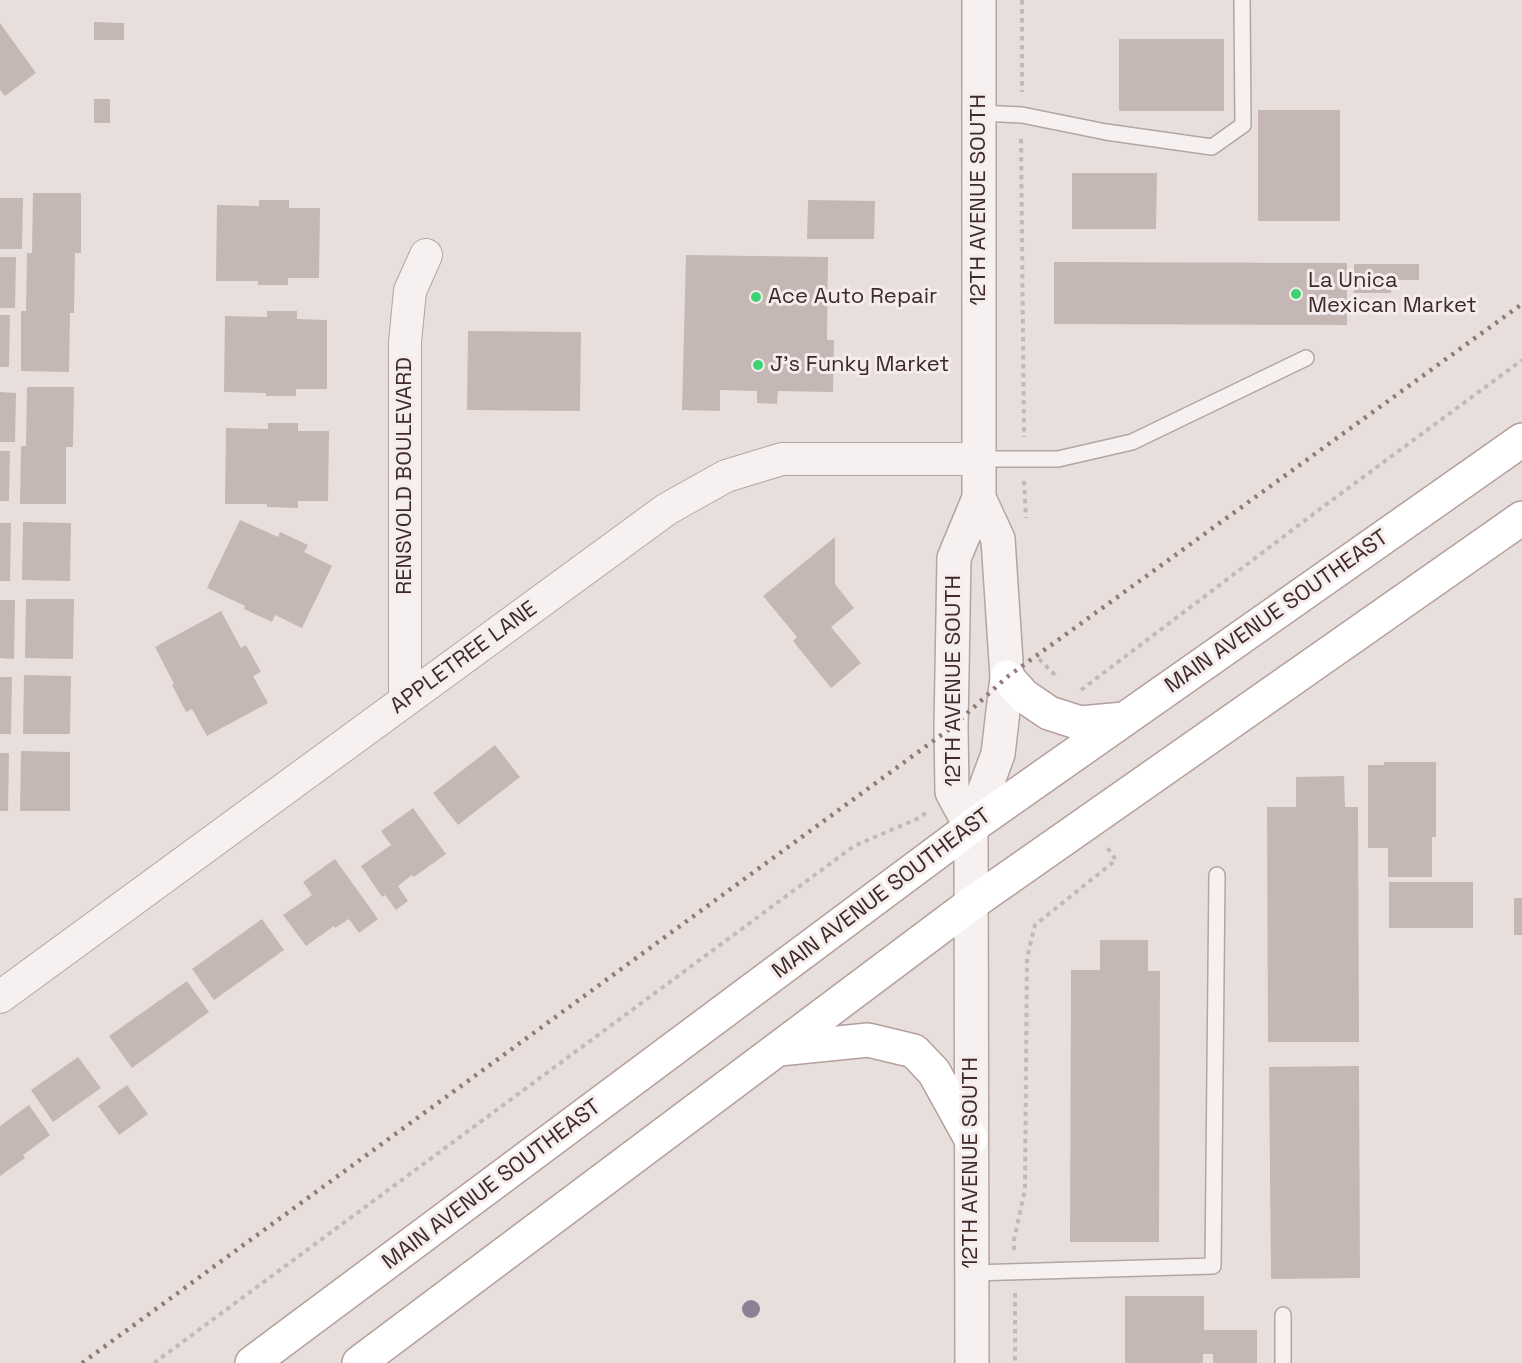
<!DOCTYPE html>
<style>
body{margin:0}
canvas{display:block;background:#e8dfdd}
</style>
<canvas width="1522" height="1363"></canvas>
<script>
const context = document.querySelector('canvas').getContext('2d');
context.lineJoin = 'round';
function paint(path, color) { context.fillStyle = color; context.fill(path, 'evenodd'); }
const toPath = rows => new Path2D(rows.map(r => 'M' + r).join(''));
function stroke(path, color, width, dash) { context.strokeStyle = color; context.lineWidth = width; context.lineCap = dash ? 'butt' : 'round'; context.setLineDash(dash || []); context.stroke(path); }
function label(font, color, halo, rows, align = 'center') {
  context.font = font + ' "Space Grotesk",sans-serif'; context.lineWidth = 6; context.setLineDash([]); context.textBaseline = 'middle'; context.strokeStyle = halo; context.fillStyle = color; for (const [text, x, y, turn = 0] of rows) {
    context.save(); context.translate(x, y); context.rotate((+turn || 0) * Math.PI / 180); context.textAlign = isNaN(turn) ? turn : align; if (halo) context.strokeText(text, 0, 0); context.fillText(text, 0, 0); context.restore();
  }
}
const building = toPath([
 [94,22,124,23,124,40,94,40],
 [0,23,36,73,5,96,0,90],
 [1119,39,1224,39,1224,111,1119,111],
 [94,99,110,99,110,123,94,123],
 [1258,110,1340,110,1340,221,1258,221],
 [1072,173,1157,173,1156,229,1072,229],
 [33,193,81,193,81,253,75,253,74,313,70,313,69,372,21,371,21,311,26,311,27,253,32,253],
 [0,198,23,198,22,249,0,249],
 [259,200,289,200,289,208,320,208,319,278,288,278,288,285,258,285,258,281,216,281,217,205,259,206],
 [808,200,875,201,874,239,807,239],
 [686,255,828,257,827,340,834,340,833,392,778,391,777,404,757,403,757,391,720,390,720,411,682,410],
 [0,257,16,257,15,308,0,308],
 [1054,262,1347,263,1347,325,1054,324],
 [1354,264,1419,264,1419,280,1391,280,1391,293,1354,293],
 [267,311,297,311,297,319,327,320,327,389,296,389,296,396,266,396,266,393,224,392,225,316,267,317],
 [0,315,10,315,9,367,0,367],
 [468,331,581,332,580,411,467,410],
 [27,387,74,387,73,447,66,447,66,504,20,504,21,446,26,446],
 [0,392,16,393,15,442,0,442],
 [268,423,298,423,298,431,329,431,328,501,298,501,298,508,267,507,267,504,225,504,226,428,268,429],
 [0,451,10,451,9,501,0,501],
 [240,520,278,537,280,532,308,545,304,552,332,566,302,628,275,615,272,622,244,609,245,606,207,588],
 [23,522,71,523,70,581,22,580],
 [0,523,11,523,10,581,0,581],
 [835,537,835,584,854,608,831,627,861,663,831,688,793,641,797,637,763,596],
 [26,599,74,599,73,659,25,658],
 [0,600,15,600,14,659,0,658],
 [221,611,241,648,246,645,261,672,253,676,268,703,207,736,192,709,186,712,172,685,174,684,155,647],
 [24,675,71,676,70,734,23,734],
 [0,677,12,677,11,734,0,734],
 [495,745,520,777,458,825,433,793],
 [21,751,70,752,70,811,20,811],
 [0,753,9,753,8,811,0,811],
 [1384,762,1436,762,1436,837,1432,837,1432,877,1388,877,1388,848,1368,848,1368,765,1384,765],
 [1344,776,1345,807,1358,807,1359,1042,1268,1042,1267,807,1296,807,1296,777],
 [413,808,446,854,414,877,412,875,398,886,408,901,396,910,385,895,382,897,361,866,391,845,381,831],
 [335,859,378,919,359,933,349,919,335,928,334,926,306,946,283,915,312,895,303,882],
 [1389,882,1473,882,1473,928,1389,928],
 [1514,898,1522,898,1522,935,1514,935],
 [262,919,284,950,214,1000,192,969],
 [1100,940,1148,940,1148,971,1160,971,1159,1242,1070,1242,1071,970,1100,970],
 [187,981,209,1012,132,1068,109,1036],
 [78,1057,101,1088,53,1122,31,1090],
 [1359,1066,1360,1278,1271,1279,1269,1067],
 [127,1085,148,1114,119,1135,98,1106],
 [29,1105,50,1135,23,1155,25,1158,0,1176,0,1126],
 [1125,1296,1204,1296,1204,1330,1257,1330,1257,1363,1213,1363,1213,1354,1203,1354,1203,1363,1125,1363]
]);
const path = toPath([
 [1022,0,1022,92],
 [1021,139,1024,437],
 [1024,481,1026,518],
 [1039,659,1057,677],
 [1081,690,1320,509,1522,360],
 [1014,1250,1014,1240,1025,1189,1027,958,1035,925,1116,860,1106,846],
 [1015,1293,1015,1363],
 [154,1363,854,846,919,818,927,812]
]);
const service = toPath([
 [979,113,1022,115,1106,132,1212,147,1243,125,1242,0],
 [979,459,1058,459,1132,442,1306,358],
 [972,1273,1213,1266,1217,875],
 [1283,1315,1283,1363]
]);
const minor = toPath([
 [405,700,405,342,410,291,426,255],
 [0,997,667,509,726,476,782,459,979,459]
]);
const tertiary = toPath([
 [971,827,998,754,1007,677,998,539,979,498],
 [972,1363,971,827,952,792,951,728,954,558,979,498,979,0]
]);
const primary = toPath([
 [1007,677,1024,696,1049,713,1080,723,1124,719],
 [779,1049,868,1040,914,1051,934,1072,971,1139],
 [252,1363,971,827,1522,440],
 [359,1363,971,904,1522,518]
]);
const rail = toPath([
 [82,1363,951,728,1007,677,1522,304]
]);
const trees = [
 [751,1309]
];
const markers = [
 [1296,294,6,"#3cd373"],
 [756,297,6,"#3cd373"],
 [758,365,6,"#3cd373"]
];
const streetNames = [
 ["12TH AVENUE SOUTH",979,200,-90],
 ["RENSVOLD BOULEVARD",405,476,-90],
 ["MAIN AVENUE SOUTHEAST",1277,612,-35],
 ["APPLETREE LANE",464,658,-36],
 ["12TH AVENUE SOUTH",954,681,-90],
 ["MAIN AVENUE SOUTHEAST",882,894,-37],
 ["12TH AVENUE SOUTH",971,1163,-90],
 ["MAIN AVENUE SOUTHEAST",492,1185,-37]
];
const poiNames = [
 ["La Unica",1308,281],
 ["Mexican Market",1308,306],
 ["Ace Auto Repair",768,297],
 ["J's Funky Market",770,365]
];
paint(building, '#c5b7b4');
stroke(service, '#b2a5a2', 18);
stroke(minor, '#b2a5a2', 34);
stroke(tertiary, '#b2a5a2', 36);
stroke(primary, '#b49f9c', 36);
stroke(path, '#c3b9b7', 4, [4.5, 4.5]);
stroke(service, '#f6f1f0', 15);
stroke(minor, '#f6f1f0', 32);
stroke(tertiary, '#f6f1f0', 33);
stroke(primary, '#fff', 33);
stroke(rail, '#927a76', 4.5, [3, 6]);
context.fillStyle = '#8c8096';
for (const [x, y] of trees) { context.beginPath(); context.arc(x, y, 9, 0, 2 * Math.PI); context.fill(); }
for (const [x, y, r, color] of markers) { const dot = new Path2D(); dot.arc(x, y, r, 0, 2 * Math.PI); context.fillStyle = color; context.fill(dot); stroke(dot, '#f5eded', 2); }
label('22px', '#3f2a26', '#f5eded', streetNames);
label('22px', '#3f2a26', '#f5eded', poiNames, 'left');
</script>
